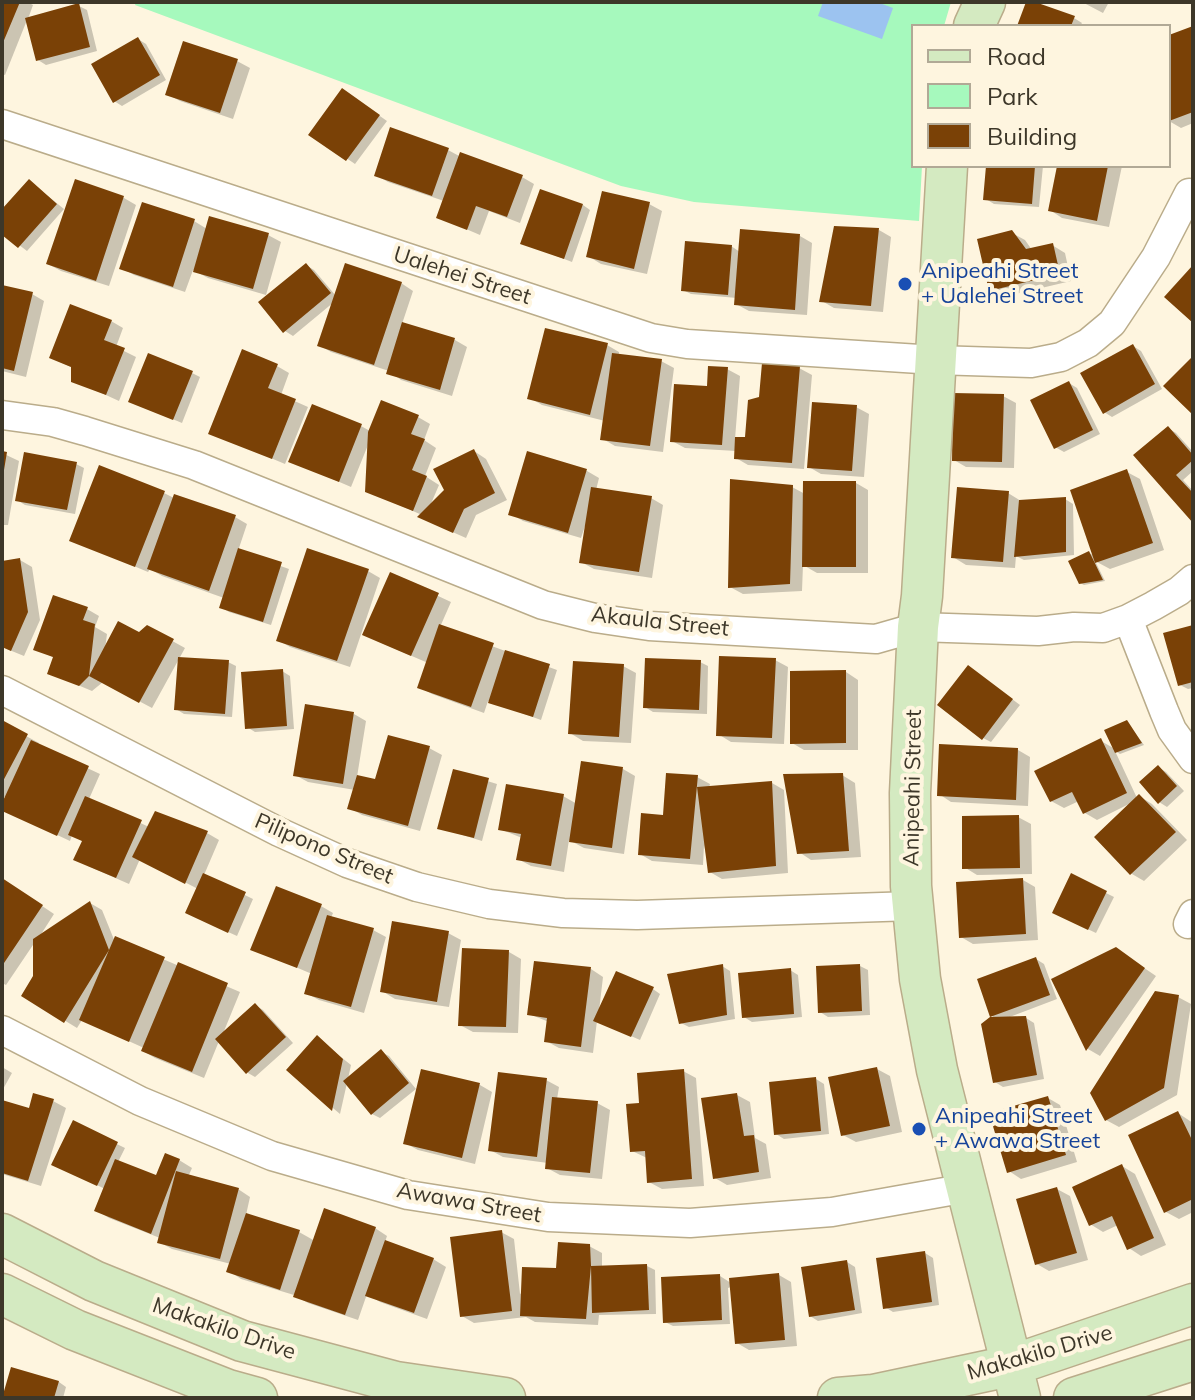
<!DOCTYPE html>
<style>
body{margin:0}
#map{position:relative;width:1195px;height:1400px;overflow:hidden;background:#fef5df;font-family:Mulish,sans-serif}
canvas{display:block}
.frame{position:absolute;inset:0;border:4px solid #3d3729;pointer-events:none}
.legend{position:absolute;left:911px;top:24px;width:260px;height:144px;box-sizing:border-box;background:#fef5df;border:2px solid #b1a996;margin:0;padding:10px 14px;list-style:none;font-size:24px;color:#3d3729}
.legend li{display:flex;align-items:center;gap:16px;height:40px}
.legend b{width:40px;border:2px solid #b1a996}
</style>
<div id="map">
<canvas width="1195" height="1400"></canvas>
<div class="frame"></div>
<ul class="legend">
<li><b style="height:10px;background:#d4eac1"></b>Road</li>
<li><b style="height:22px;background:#a6f9bd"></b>Park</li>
<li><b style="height:22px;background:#7a4106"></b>Building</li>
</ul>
</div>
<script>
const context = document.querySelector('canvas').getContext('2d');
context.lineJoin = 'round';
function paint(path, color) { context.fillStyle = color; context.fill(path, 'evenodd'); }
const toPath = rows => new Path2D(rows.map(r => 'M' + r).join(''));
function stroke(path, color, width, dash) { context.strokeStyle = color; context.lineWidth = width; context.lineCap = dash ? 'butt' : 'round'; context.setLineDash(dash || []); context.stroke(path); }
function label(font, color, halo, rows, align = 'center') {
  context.font = font + ' Mulish,sans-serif'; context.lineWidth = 8; context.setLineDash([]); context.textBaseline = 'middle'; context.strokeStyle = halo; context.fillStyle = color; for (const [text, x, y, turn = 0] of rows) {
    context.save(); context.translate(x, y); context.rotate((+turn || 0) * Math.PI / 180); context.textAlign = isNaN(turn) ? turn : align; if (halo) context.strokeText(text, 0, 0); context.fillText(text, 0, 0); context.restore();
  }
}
const green = toPath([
 [136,2,951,2,944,26,913,26,913,166,922,166,919,221,694,202,621,186,135,5]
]);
const water = toPath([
 [823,2,877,2,893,8,882,39,818,16]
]);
const shadow = toPath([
 [2,2,27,2,33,5,28,19,79,6,87,10,97,51,46,65,38,60,27,20,5,75,2,74],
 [1028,2,1074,18,1082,23,1080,26,1019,26],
 [1082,2,1109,2,1103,13],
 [1193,28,1193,123,1181,128,1169,121,1169,38],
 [138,39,146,44,166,80,122,106,114,101],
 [237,61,250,68,233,119,180,101,167,94],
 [350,95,387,121,355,164,311,134],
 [448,150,461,157,522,177,534,184,520,223,489,211,480,235,438,217,444,201,388,182,376,175],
 [988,166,1043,166,1039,207,994,204,986,199],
 [1059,166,1122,166,1109,227,1062,218,1050,210],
 [29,181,64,209,27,251,2,232,2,212],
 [76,182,124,198,136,205,109,286,61,271,48,264],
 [143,204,194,221,207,229,268,235,281,242,266,295,208,278,193,270,185,292,134,275,122,268],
 [649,204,662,211,647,274,601,264,588,256],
 [583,205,590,210,572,262,523,243],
 [879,230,891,237,883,312,834,308,822,301],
 [1012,233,1025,240,1032,250,1052,245,1065,253,1071,281,1003,297,990,290],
 [800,236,812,243,807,315,749,311,736,304,737,298,691,294,683,290,731,246,740,252],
 [306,265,314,270,336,296,401,283,413,291,402,324,455,340,467,347,452,396,401,380,389,371,331,352,319,345,334,302,293,336,285,331],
 [2,287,32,294,44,301,26,377,2,371],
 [111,321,123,328,116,347,136,357,119,401,73,380,73,368,51,358],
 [607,345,619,352,619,356,661,361,674,368,663,452,615,446,603,439,605,421,542,405,530,398],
 [1133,346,1141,351,1162,389,1112,417,1104,412],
 [277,366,289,373,281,395,308,407,285,464,211,433],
 [799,368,812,375,804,469,748,465,736,458,736,451,685,448,672,441,709,388,727,369,740,376,735,439,747,439,761,399],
 [192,373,200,377,182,423,139,405],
 [1069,383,1077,388,1100,434,1064,452,1055,447],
 [1003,396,1016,403,1014,468,966,467,954,460],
 [856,407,869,414,864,477,821,474,809,467],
 [418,417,430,424,424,440,436,448,425,476,439,485,430,506,446,490,474,451,486,459,507,500,476,515,466,538,432,523,422,515,367,491,368,445,351,487,291,461,361,426,370,431],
 [1168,428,1176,433,1193,452,1193,471,1183,480,1193,491,1193,520,1136,456],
 [2,453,19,461,8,525,2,525],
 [529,454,587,471,599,478,596,490,651,498,663,505,652,578,594,569,581,562,587,526,585,526,581,538,523,521,511,514],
 [76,464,84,468,75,514,25,505,17,500],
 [1127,472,1140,479,1164,550,1110,569,1095,561,1105,581,1084,585,1080,583,1089,553,1095,556],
 [856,483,868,490,868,573,817,573,803,565,802,591,743,594,730,587,792,487,805,494],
 [164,493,174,498,235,517,247,524,238,551,289,569,271,625,229,612,221,607,224,598,162,576,150,569,148,572,72,540],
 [1008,493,1021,501,1065,499,1073,504,1074,555,1024,560,1016,556,1015,568,966,565,953,557],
 [20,560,32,567,40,620,24,656,2,647,2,563],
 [368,571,380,578,350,667,290,647,278,640],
 [391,574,451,602,440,627,557,670,541,720,488,701,484,713,432,694,419,687,428,663,377,641],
 [87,609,99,616,95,627,107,634,105,649,139,634,147,627,185,648,152,708,103,682,92,691,49,673,55,658,35,649],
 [1193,627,1193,688,1188,689,1180,685],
 [775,660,788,667,784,744,731,742,718,734],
 [228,662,236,666,232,717,184,714,176,709],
 [700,662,708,666,707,714,653,712,645,707],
 [623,666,636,673,631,743,583,741,570,733],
 [282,671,290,676,294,729,255,732,247,727],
 [846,672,858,680,858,750,804,750,792,743],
 [976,672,1020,705,991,742,983,738],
 [354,714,366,721,357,777,376,782,429,748,442,755,420,831,362,815,350,808,355,790,308,782,295,775],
 [1127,722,1144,745,1120,754,1115,751,1137,798,1139,796,1152,804,1187,840,1144,881,1132,874,1096,837,1129,804,1097,820,1085,813,1079,801,1064,808,1051,801,1101,741,1115,749],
 [2,723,39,743,38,745,100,774,89,799,149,827,207,833,219,840,204,875,253,899,237,936,195,917,198,889,140,859,129,884,88,866,84,842,72,835,70,841,2,809,6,798,2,796],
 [1018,750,1030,757,1028,806,951,802,939,794],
 [582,763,623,769,635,776,624,854,584,848,569,840,564,872,531,866,518,859,522,838,500,829,563,796,577,804],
 [1158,767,1166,772,1184,791,1167,807,1159,802],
 [455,771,497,784,482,841,440,828],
 [842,775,855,783,861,857,811,860,799,852],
 [697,777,710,784,709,788,772,783,784,790,788,873,722,879,710,872,704,845,703,865,652,861,640,854],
 [1018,817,1031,824,1032,874,977,875,964,867],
 [1072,876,1114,897,1096,933,1062,917],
 [2,879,54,914,38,939,90,903,102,910,115,942,116,939,240,992,222,1036,255,1005,263,1010,293,1043,255,1077,248,1073,219,1041,204,1078,155,1058,143,1051,144,1048,82,1020,77,1028,23,995,35,977,35,942,6,985,2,983],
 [1023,880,1035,887,1038,940,973,944,961,937],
 [321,906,333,913,331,918,373,930,386,937,364,1013,319,1000,306,993,312,974,253,949],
 [448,933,461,940,449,1007,395,999,382,991],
 [509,952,521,959,518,1033,473,1032,460,1025],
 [1128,957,1156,976,1100,1056,1088,1049,1053,980],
 [1036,959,1044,964,1057,999,1007,1018,1026,1018,1034,1023,1044,1079,1003,1087,995,1082,993,1017,979,980],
 [722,966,730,971,735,1019,689,1027,681,1023],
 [860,966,868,970,870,1015,828,1017,820,1012],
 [591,969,603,977,599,1011,653,989,660,994,640,1040,597,1021,593,1053,559,1048,546,1041,549,1022,529,1014],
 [790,970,798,975,802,1017,752,1022,744,1017],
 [1178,997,1191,1004,1177,1095,1119,1127,1106,1120],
 [317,1038,351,1065,348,1079,381,1052,389,1056,416,1089,380,1118,372,1114,347,1083,340,1114,288,1070],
 [2,1067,12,1073,2,1091],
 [877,1069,890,1076,902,1132,856,1142,843,1135],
 [422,1071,480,1085,492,1092,475,1164,418,1150,405,1143],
 [683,1071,696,1078,704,1186,662,1189,649,1182,647,1158,632,1151,641,1104],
 [816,1079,824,1084,829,1134,784,1139,776,1134],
 [546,1080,559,1087,557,1099,597,1103,610,1110,602,1179,560,1175,547,1168,548,1163,503,1157,490,1150],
 [737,1095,750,1102,755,1138,766,1144,771,1178,727,1185,715,1178],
 [1048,1098,1060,1105,1077,1162,1021,1179,1009,1171],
 [53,1101,66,1108,41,1186,2,1174,2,1102,30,1111],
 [1178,1113,1193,1123,1193,1212,1179,1219,1166,1212],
 [74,1123,125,1148,118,1162,157,1178,179,1160,192,1168,188,1177,238,1189,250,1197,246,1215,299,1232,315,1241,375,1228,387,1236,385,1242,433,1259,446,1267,427,1319,380,1302,367,1294,358,1320,308,1303,294,1295,241,1279,229,1271,231,1264,172,1249,159,1242,160,1238,109,1218,96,1210,105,1189,62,1168],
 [1122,1166,1135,1174,1166,1245,1141,1256,1129,1248,1118,1225,1103,1232,1090,1224],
 [1057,1189,1070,1196,1088,1260,1049,1271,1037,1264],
 [501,1232,514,1239,520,1294,589,1246,602,1253,602,1268,647,1266,655,1270,656,1314,599,1315,598,1325,535,1322,526,1317,474,1323,462,1316],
 [925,1253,933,1258,939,1305,893,1312,885,1307],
 [847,1262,855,1267,862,1313,818,1321,810,1316],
 [779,1275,791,1282,797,1346,749,1350,737,1343,731,1287,728,1288,730,1324,673,1326,665,1322,720,1276,731,1283],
 [13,1370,59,1382,66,1387,63,1398,4,1398]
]);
const building = toPath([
 [2,2,20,2,2,45],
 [1026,2,1035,2,1075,16,1071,26,1017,26],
 [79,3,90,47,36,61,25,18],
 [1193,26,1193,112,1169,121,1169,35],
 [138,37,160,75,113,103,91,64],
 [183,41,238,59,220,113,165,95],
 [342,88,380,115,346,161,308,135],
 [390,127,449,148,432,196,374,176],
 [460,152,523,175,507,217,476,206,467,230,436,218],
 [986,166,1035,166,1032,204,983,200],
 [1057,166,1108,166,1097,221,1048,211],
 [29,179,57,204,18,248,2,235,2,209],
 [75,179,124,196,96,281,46,264],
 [540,189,583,204,564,259,520,244],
 [602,191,650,202,634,269,586,257],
 [142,202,195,219,173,287,119,269],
 [209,216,269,233,253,289,193,272],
 [834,226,879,228,871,306,819,302],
 [740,229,800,234,795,310,734,305],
 [1012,230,1026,249,1053,243,1060,274,989,291,977,239],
 [685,241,732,245,728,295,681,291],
 [306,263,331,293,283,333,258,302],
 [345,263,402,282,374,365,317,346],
 [1193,265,1193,323,1164,297],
 [2,285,33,292,14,371,2,368],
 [70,304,112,320,104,340,125,348,106,395,71,382,71,367,49,358],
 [402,322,455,338,440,390,386,374],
 [545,328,608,343,590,415,527,399],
 [1133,344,1155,384,1103,414,1080,373],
 [242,349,278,364,268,388,296,399,272,459,208,434],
 [148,353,193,371,173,420,128,402],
 [612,353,662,359,650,446,600,440],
 [1193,356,1193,415,1163,386],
 [762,363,800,366,792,463,734,459,735,437,745,437,748,400,759,397],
 [708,366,728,367,722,445,670,442,674,384,707,386],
 [1069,381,1093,430,1054,449,1030,400],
 [953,393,1004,394,1002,462,952,461],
 [381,400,419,415,411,434,425,439,412,470,427,476,413,511,365,492,368,432],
 [812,402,857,405,852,471,807,468],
 [312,404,362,424,339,482,288,462],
 [1168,426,1193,455,1193,460,1176,475,1193,493,1193,523,1133,455],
 [474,449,495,493,464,509,453,533,417,517,444,490,433,469],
 [2,451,7,452,4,470,2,470],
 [527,451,587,469,568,533,508,515],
 [24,452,77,462,67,510,15,501],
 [99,465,165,491,135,567,69,541],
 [1127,469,1153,543,1095,563,1070,490],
 [730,479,793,485,790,584,728,588],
 [803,481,856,481,856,567,802,567],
 [591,487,652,496,639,572,579,563],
 [957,487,1009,491,1003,562,951,558],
 [174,494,236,515,209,591,147,569],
 [1066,497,1066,552,1014,557,1019,500],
 [238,548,282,562,263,622,219,608],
 [307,548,369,569,337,661,276,641],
 [1089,551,1103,580,1079,584,1068,561],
 [20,558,28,612,11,651,2,647,2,561],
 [390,572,439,593,411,656,362,635],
 [53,595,88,607,83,620,95,624,89,676,79,686,47,674,53,657,33,650],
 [118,621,139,632,147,625,174,639,139,703,89,676],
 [439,624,494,643,471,707,417,688],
 [1193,625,1193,682,1178,686,1163,633],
 [505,650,550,664,533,717,488,703],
 [719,656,776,658,772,738,716,736],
 [178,657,229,660,225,714,174,710],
 [645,658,701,660,699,710,643,708],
 [573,661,624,664,619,737,568,734],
 [968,665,1013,699,982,740,937,705],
 [283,669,287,726,245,729,241,672],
 [846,670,846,743,790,744,790,671],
 [305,704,354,712,343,784,293,776],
 [2,720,28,734,2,783],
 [1127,720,1142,743,1115,753,1104,730],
 [388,735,430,746,408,826,347,809,357,775,375,779],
 [1101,738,1127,793,1083,814,1072,792,1050,802,1034,771],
 [31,740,89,766,57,836,2,811,2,803],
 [939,744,1018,748,1016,800,937,796],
 [581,761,623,767,612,848,569,842],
 [1158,765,1177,786,1158,804,1139,782],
 [453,769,489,778,474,838,437,829],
 [666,773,698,775,690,859,638,855,641,813,663,815],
 [843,773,849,851,797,854,783,774],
 [772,781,776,866,708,873,697,787],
 [506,784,564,794,551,866,516,860,521,834,498,830],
 [1139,794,1176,832,1130,875,1094,837],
 [85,796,142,820,116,878,73,860,82,841,68,835],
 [155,811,208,831,185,884,132,857],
 [1019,815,1020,868,962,869,962,816],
 [203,873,246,892,228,933,185,913],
 [1071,873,1107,891,1088,930,1052,913],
 [2,878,43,905,2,966],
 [1023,878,1026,934,959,938,956,882],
 [276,886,322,904,297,968,250,950],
 [90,901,109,950,115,936,165,957,129,1042,79,1020,109,950,64,1023,21,996,33,976,33,939],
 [327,915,374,928,351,1007,304,994],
 [392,921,449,931,437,1002,380,992],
 [1116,947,1145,968,1086,1051,1051,979],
 [462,948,509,950,506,1027,458,1026],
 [1036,957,1050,995,990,1017,977,979],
 [534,961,591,967,581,1047,544,1042,547,1018,527,1015],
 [178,962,228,983,192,1072,141,1051],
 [723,964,727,1015,679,1024,667,974],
 [860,964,862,1011,818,1013,816,966],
 [791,968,794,1014,742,1018,738,973],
 [616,971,654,987,631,1037,593,1021],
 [1155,991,1179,995,1164,1088,1105,1121,1090,1093],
 [255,1003,286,1037,246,1074,215,1039],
 [1026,1016,1037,1075,993,1083,981,1024,990,1017],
 [317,1035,343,1059,332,1111,286,1070],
 [381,1049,409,1083,371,1115,343,1081],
 [877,1067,890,1126,841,1136,828,1077],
 [421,1069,480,1083,462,1158,403,1144],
 [684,1069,692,1179,647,1183,645,1151,630,1152,626,1104,639,1103,637,1073],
 [498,1072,547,1078,537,1157,488,1151],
 [816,1077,821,1131,774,1135,769,1082],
 [33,1093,54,1099,28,1181,2,1173,2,1100,29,1108],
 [737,1093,744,1136,754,1135,759,1172,713,1179,701,1098],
 [1048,1096,1066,1155,1007,1173,989,1113],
 [552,1097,598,1101,590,1173,545,1169],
 [1178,1111,1193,1142,1193,1199,1164,1213,1128,1135],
 [73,1120,118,1142,97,1186,51,1165],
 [165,1153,180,1159,151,1234,94,1211,115,1159,156,1175],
 [1122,1164,1154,1238,1127,1250,1112,1216,1089,1226,1072,1187],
 [176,1171,239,1188,220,1259,157,1243],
 [1057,1187,1077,1253,1035,1265,1016,1199],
 [324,1208,376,1227,345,1315,293,1297],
 [246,1213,300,1230,280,1290,226,1272],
 [502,1230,512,1311,460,1317,450,1237],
 [385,1240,434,1258,414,1313,365,1296],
 [558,1242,590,1244,591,1266,586,1319,520,1316,522,1267,556,1268],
 [925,1251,932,1302,883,1309,876,1258],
 [847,1260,855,1310,809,1317,801,1267],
 [647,1264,649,1310,592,1313,591,1266],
 [779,1273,785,1340,735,1344,729,1278],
 [720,1274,722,1320,663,1323,661,1277],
 [11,1367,59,1381,54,1398,2,1398]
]);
const street = toPath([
 [2,124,651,338,687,344,935,360,1031,363,1061,357,1088,343,1112,323,1156,257,1189,193],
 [2,415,53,422,85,431,194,465,543,605,595,618,649,626,876,639,918,627,1038,631,1074,627,1103,628,1128,619,1153,606,1179,591,1193,579],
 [1128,619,1164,711,1172,730,1193,759],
 [2,690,279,832,347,863,417,887,489,904,563,913,637,915,913,906],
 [1188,924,1193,914],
 [2,1030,140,1101,272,1156,408,1195,548,1217,690,1223,832,1212,967,1188]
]);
const secondary = toPath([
 [974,26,985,2],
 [947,166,922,596,918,627,910,793,911,886,920,979,937,1070,1020,1398],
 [2,1234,94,1281,242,1341,396,1382,505,1398],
 [2,1294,75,1330,228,1390,257,1398],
 [838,1398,873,1395,1010,1366,1193,1304],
 [1074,1398,1193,1360]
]);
const markers = [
 [905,284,8,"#1a4fb4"],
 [919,1129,8,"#1a4fb4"]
];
const transitNames = [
 ["Anipeahi Street",921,271],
 ["+ Ualehei Street",921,296],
 ["Anipeahi Street",935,1116],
 ["+ Awawa Street",935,1141]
];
const streetNames = [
 ["Ualehei Street",462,276,18],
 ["Akaula Street",660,622,6],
 ["Anipeahi Street",913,788,-89],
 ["Pilipono Street",324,849,23],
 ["Awawa Street",469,1203,10],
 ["Makakilo Drive",224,1329,19],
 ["Makakilo Drive",1040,1353,-16]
];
paint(green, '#a6f9bd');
paint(water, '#9cc3f0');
paint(shadow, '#0003');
paint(building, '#7a4106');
stroke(street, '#baac8a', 31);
stroke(secondary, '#baac8a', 43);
stroke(street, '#fff', 28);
stroke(secondary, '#d4eac1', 40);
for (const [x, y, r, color] of markers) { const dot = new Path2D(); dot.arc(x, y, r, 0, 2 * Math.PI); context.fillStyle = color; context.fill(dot); stroke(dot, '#fef5df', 3); }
label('22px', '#164399', '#fef5df', transitNames, 'left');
label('22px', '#3d3729', '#fef5df', streetNames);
</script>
